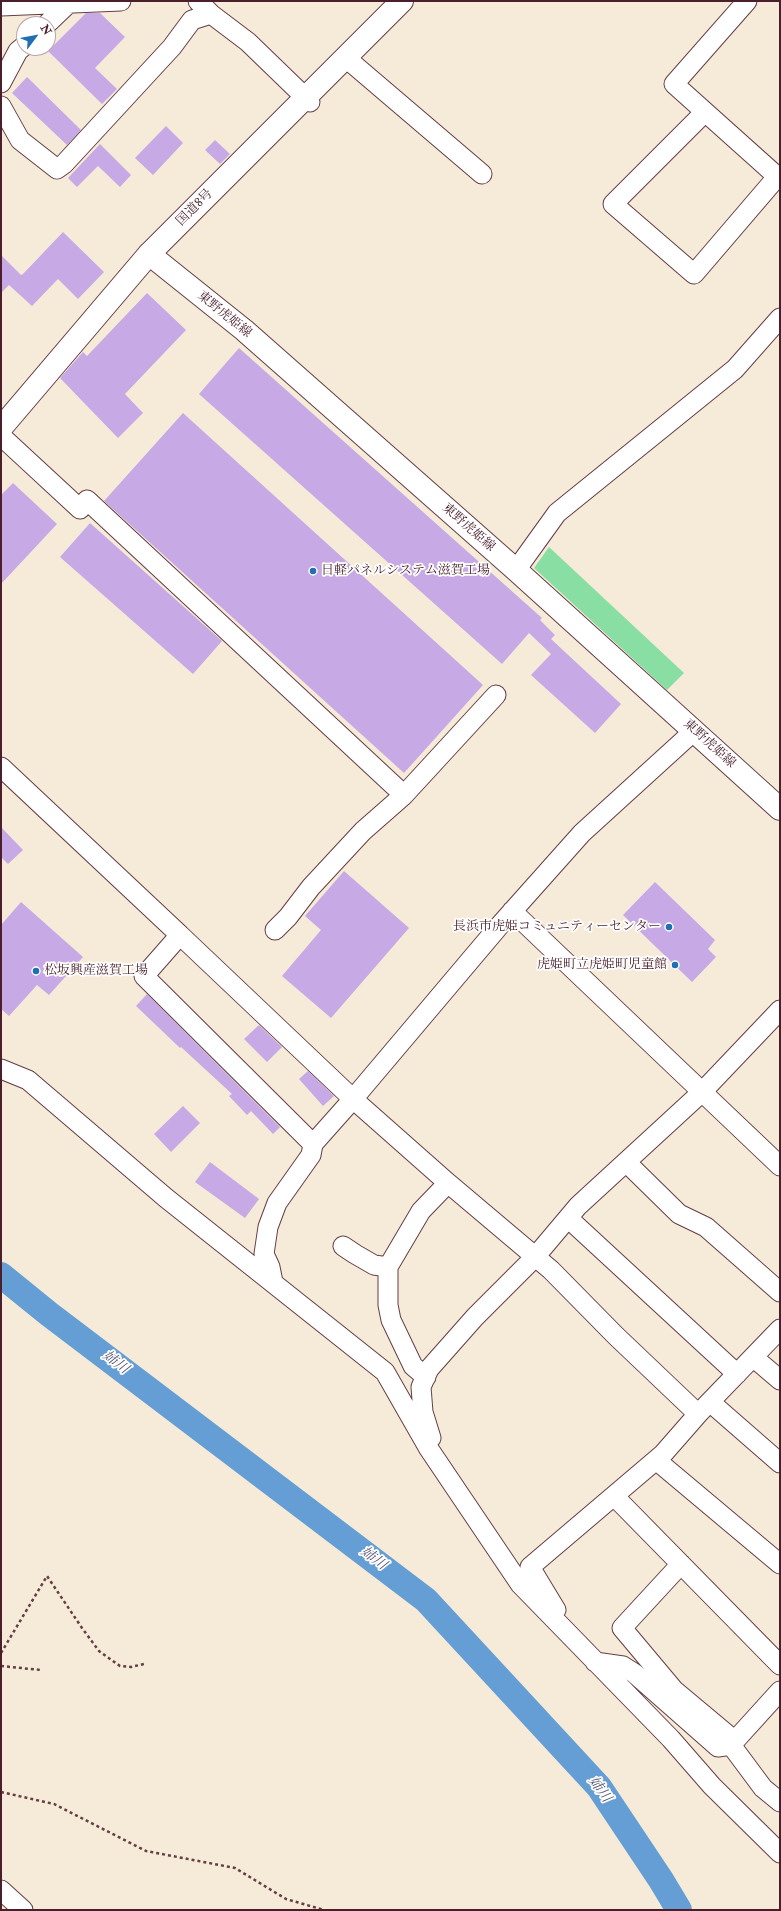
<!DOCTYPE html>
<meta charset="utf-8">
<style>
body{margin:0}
#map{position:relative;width:781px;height:1911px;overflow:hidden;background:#f5ebd8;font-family:"IM FELL Double Pica",serif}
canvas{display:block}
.frame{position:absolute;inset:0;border:2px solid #4a1f2b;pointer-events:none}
.north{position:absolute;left:16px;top:16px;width:40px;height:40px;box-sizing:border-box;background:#fff;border:1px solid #b7a5aa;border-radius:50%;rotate:58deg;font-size:11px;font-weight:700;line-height:16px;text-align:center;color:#4a1f2b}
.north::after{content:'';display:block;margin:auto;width:14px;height:18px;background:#1f6fb2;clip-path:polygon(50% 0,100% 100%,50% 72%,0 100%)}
</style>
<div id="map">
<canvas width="781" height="1911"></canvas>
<div class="frame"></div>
<div class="north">N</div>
</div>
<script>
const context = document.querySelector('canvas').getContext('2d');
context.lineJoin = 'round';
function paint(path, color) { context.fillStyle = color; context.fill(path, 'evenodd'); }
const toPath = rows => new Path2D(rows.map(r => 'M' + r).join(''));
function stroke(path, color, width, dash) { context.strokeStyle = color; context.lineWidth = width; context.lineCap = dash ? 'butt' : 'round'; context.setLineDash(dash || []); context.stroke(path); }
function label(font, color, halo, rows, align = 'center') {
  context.font = font + ' "IM FELL Double Pica","Noto Serif JP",serif'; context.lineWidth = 3.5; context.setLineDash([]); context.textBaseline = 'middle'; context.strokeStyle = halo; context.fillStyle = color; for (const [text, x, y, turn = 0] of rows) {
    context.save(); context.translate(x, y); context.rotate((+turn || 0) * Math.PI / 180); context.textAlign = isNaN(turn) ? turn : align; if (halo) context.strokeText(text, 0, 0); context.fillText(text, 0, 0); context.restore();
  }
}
const green = toPath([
 [549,547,684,673,667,690,534,568]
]);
const river = toPath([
 [1,1275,49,1314,426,1600,599,1787,661,1880,679,1910]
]);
const building = toPath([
 [86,13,100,13,125,37,95,68,117,89,102,104,48,51],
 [27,77,81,130,67,145,12,93],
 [166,126,183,143,153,175,135,158],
 [215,140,230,154,220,164,205,150],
 [100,144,131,175,120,187,98,166,77,187,68,178],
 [63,232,104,272,78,299,58,279,32,306,9,285,1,293,1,255,21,275,23,274],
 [147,293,186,330,125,394,143,413,118,438,60,378,83,352,87,356],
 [239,348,542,618,540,620,555,635,551,639,621,704,595,733,531,675,551,654,529,633,502,664,199,394],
 [183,413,483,685,404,773,104,501],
 [13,483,57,524,1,584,1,495],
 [90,523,222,641,193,674,60,557],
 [1,827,23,850,8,864,1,857],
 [344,871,409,928,331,1018,282,976,321,930,305,916],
 [655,882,715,940,708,949,716,957,692,982,623,915],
 [21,902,83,957,49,995,37,985,9,1016,1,1009,1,925],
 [147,994,280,1127,273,1134,251,1111,247,1115,229,1096,232,1094,181,1047,180,1048,136,1006],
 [259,1025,282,1047,267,1062,244,1039],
 [308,1071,334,1096,323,1106,299,1079],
 [183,1106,200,1123,171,1152,154,1134],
 [210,1162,259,1199,245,1218,195,1182]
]);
const path = toPath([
 [1,1653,47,1576,82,1628,99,1651,120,1666,131,1667,144,1664],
 [1,1666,41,1670],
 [1,1792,54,1804,146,1851,235,1868,286,1899,324,1910]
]);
const minor = toPath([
 [198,1,211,14,248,42,310,102],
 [747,1,674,84,780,179],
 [1,6,121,1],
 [47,24,70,2],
 [346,58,482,174],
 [1,83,18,51,24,46],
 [1,106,20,140,57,169,64,164,172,47,192,20,211,14],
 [705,112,613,204,694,274,777,177],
 [1,436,80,509,87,500,404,795,496,695],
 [516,570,557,513,735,369,780,318],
 [694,731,582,833,500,925,353,1099,448,1183,551,1270,616,1336,698,1414,780,1329],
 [1,767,180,935,144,976,313,1144,311,1155,277,1203,268,1227,264,1254,270,1267,273,1282],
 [512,911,780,1166],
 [275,930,288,917,311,887,363,831,404,795],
 [180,935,353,1099,313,1144],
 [1,1069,28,1080,166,1198,385,1372,429,1449,520,1584,671,1739,712,1786,780,1853],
 [626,1162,679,1214,706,1227,780,1292],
 [568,1218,737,1374],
 [343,1246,355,1254,374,1265,388,1267,421,1211,448,1183],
 [388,1267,388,1305,391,1320,413,1366,426,1377],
 [753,1357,780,1380],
 [710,1402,780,1463],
 [431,1438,423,1412,421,1387,429,1369,475,1317,535,1257,578,1206,702,1092,780,1010],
 [656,1460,780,1564],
 [614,1496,780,1665],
 [681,1564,622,1628,674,1690,735,1741],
 [556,1610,530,1567,663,1454,698,1414],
 [595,1662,623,1666,634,1673,718,1747,731,1745,780,1691],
 [731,1745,763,1788,780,1802],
 [1,1890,23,1910]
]);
const major = toPath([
 [149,254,244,330,516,570,780,809]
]);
const highway = toPath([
 [1,428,149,254,402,1]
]);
const markers = [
 [313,571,4,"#1f6fb2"],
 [669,927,4,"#1f6fb2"],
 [675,965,4,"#1f6fb2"],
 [36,971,4,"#1f6fb2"]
];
const streetNames = [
 ["国道8号",195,208,-45],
 ["東野虎姫線",224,315,39],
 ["東野虎姫線",468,528,41],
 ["東野虎姫線",709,744,42]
];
const poiNames = [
 ["日軽パネルシステム滋賀工場",321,571],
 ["長浜市虎姫コミュニティーセンター",661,927,"right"],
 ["虎姫町立虎姫町児童館",667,965,"right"],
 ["松坂興産滋賀工場",44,971]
];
const waterNames = [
 ["姉川",115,1363,37],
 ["姉川",373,1559,37],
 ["姉川",599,1790,53]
];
paint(green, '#89dfa3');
stroke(river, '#659ed4', 26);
paint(building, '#c7a9e5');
stroke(minor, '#643e45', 21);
stroke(major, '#643e45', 24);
stroke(highway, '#643e45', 24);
stroke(path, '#643e45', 2.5, [3, 3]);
stroke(minor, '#fff', 19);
stroke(major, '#fff', 22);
stroke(highway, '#fff', 22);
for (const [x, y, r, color] of markers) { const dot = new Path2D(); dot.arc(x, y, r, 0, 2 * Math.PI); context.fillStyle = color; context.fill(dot); stroke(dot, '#fff', 1.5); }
label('13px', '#4a1f2b', '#fff', streetNames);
label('13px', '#4a1f2b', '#fff', poiNames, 'left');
label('italic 14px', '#565877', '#fff', waterNames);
</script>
